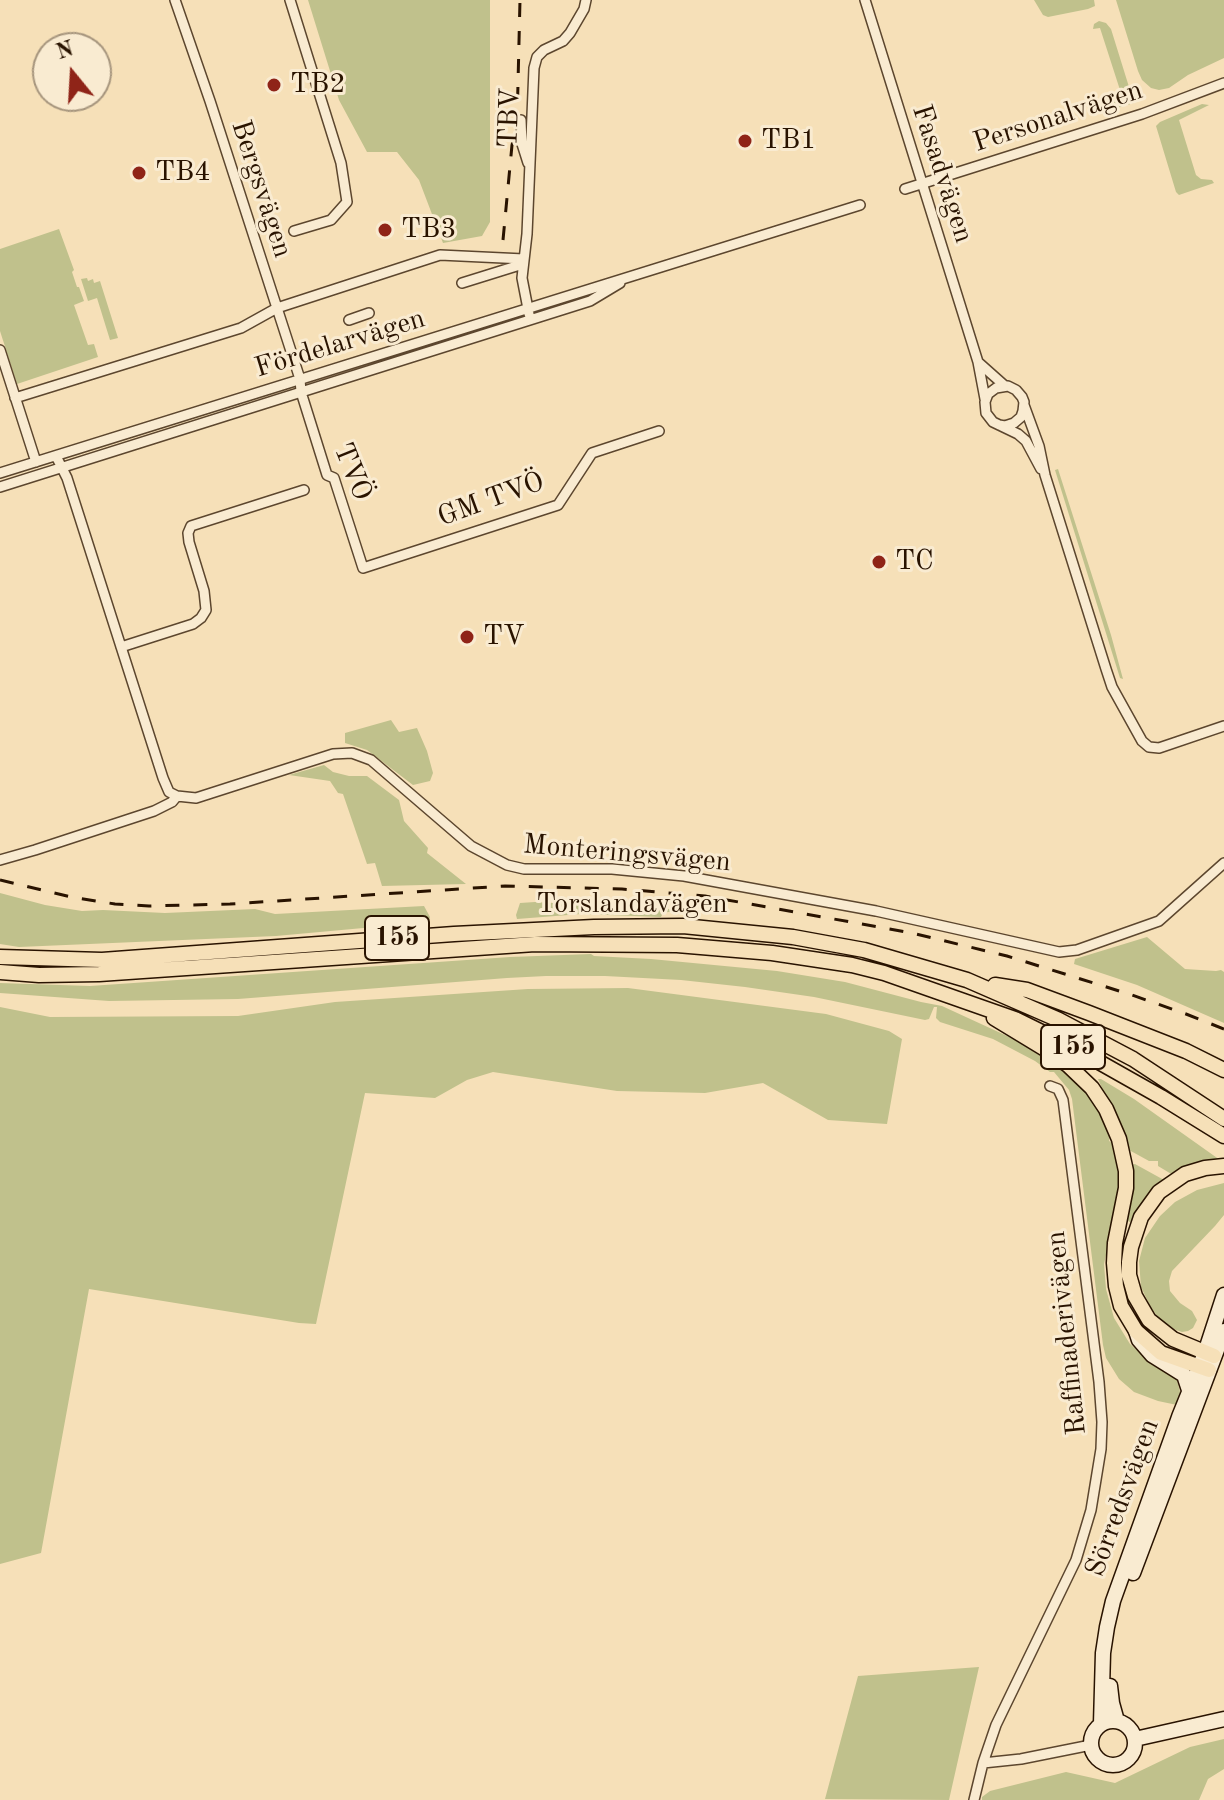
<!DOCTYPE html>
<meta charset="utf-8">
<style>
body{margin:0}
#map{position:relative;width:1224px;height:1800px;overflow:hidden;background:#f6e0b8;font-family:"Old Standard TT",serif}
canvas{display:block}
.north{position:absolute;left:32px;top:32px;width:80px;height:80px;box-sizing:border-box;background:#f9ebd1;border:2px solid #a6957d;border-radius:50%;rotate:342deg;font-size:22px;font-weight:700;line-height:32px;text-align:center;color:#291300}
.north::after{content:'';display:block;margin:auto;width:28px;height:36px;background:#8f2418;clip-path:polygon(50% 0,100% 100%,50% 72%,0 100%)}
</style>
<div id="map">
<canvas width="1224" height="1800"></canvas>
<div class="north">N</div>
</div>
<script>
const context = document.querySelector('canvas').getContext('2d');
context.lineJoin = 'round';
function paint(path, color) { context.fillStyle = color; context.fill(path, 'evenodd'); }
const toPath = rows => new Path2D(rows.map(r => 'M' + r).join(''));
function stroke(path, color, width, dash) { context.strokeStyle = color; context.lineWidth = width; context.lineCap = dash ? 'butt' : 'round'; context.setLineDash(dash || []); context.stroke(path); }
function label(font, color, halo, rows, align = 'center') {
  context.font = font + ' "Old Standard TT",serif'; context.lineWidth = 6; context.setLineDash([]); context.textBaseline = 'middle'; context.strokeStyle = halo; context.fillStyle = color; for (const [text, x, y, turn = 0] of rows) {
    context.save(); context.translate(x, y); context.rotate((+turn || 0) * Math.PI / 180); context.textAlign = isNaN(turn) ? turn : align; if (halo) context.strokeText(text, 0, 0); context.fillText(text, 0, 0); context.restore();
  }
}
const green = toPath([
 [308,0,490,0,490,222,482,236,443,243,419,180,397,152,367,152,339,100],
 [1034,0,1094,0,1095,6,1088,9,1048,17,1043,15],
 [1116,0,1224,0,1224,58,1188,75,1169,88,1159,90,1151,88,1142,80,1138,71],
 [1099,21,1106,23,1111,29,1134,103,1114,109,1111,108,1107,95,1120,90,1100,28,1093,29,1094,24],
 [1202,104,1209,105,1179,120,1196,175,1201,179,1212,180,1214,183,1179,195,1176,192,1156,126,1160,122],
 [59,229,74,270,72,272,77,287,79,287,84,301,74,305,88,345,94,344,98,357,17,384,0,331,0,249],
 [87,278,88,281,93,279,94,283,100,281,118,338,110,340,97,298,88,301,81,279],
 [1058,469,1111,635,1123,679,1120,678,1055,470],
 [391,720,399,732,417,728,427,751,433,773,430,781,413,785,367,750,345,743,345,733],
 [324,765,333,772,349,776,367,776,399,800,404,821,428,848,427,853,466,884,382,886,375,863,367,864,343,794,338,793,330,781,289,775],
 [0,893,45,905,82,911,103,910,165,913,255,909,275,914,424,906,430,917,429,922,276,936,19,947,0,944],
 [535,902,705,911,668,912,663,913,661,917,581,914,517,919,516,915,520,903],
 [1147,937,1185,969,1216,971,1221,970,1224,972,1224,1023,1137,985,1074,964,1075,959],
 [591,954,594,956,651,959,777,971,845,982,921,1002,942,1006,1018,1041,1063,1071,1067,1071,1083,1087,1097,1107,1110,1135,1109,1141,1115,1144,1119,1161,1120,1192,1104,1264,1106,1289,1114,1318,1130,1344,1140,1353,1176,1377,1181,1395,1177,1405,1158,1401,1134,1392,1119,1379,1106,1358,1103,1345,1072,1099,1069,1090,1054,1072,1050,1072,1035,1061,993,1039,940,1022,936,1018,937,1007,934,1007,929,1019,925,1020,814,997,745,987,681,980,605,976,546,976,507,978,238,999,109,1001,0,993,0,983,90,986,510,957],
 [628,988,826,1014,889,1031,902,1039,887,1124,828,1120,763,1083,705,1093,617,1091,493,1072,467,1080,435,1098,365,1093,316,1324,299,1323,89,1289,41,1553,0,1564,0,1007,50,1017,238,1016,335,1002,528,989],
 [1098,1079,1101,1079,1134,1099,1220,1160,1173,1175,1158,1166,1158,1161,1149,1161,1129,1150],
 [1135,1164,1164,1180,1145,1198,1132,1221,1129,1222,1127,1219,1130,1165],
 [1224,1183,1224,1215,1215,1226,1172,1271,1169,1281,1170,1291,1180,1303,1192,1311,1197,1320,1193,1328,1188,1331,1182,1332,1176,1330,1168,1326,1157,1316,1150,1306,1141,1287,1139,1261,1145,1238,1160,1216,1175,1202,1197,1190],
 [979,1667,949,1800,825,1799,858,1676],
 [1224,1739,1224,1769,1208,1779,1199,1800,982,1800,982,1797,990,1791,1066,1772,1115,1783,1190,1747]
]);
const street = toPath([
 [175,0,210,101,300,379,301,392,327,475,334,478,363,568,558,505,592,453,659,431],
 [290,0,341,163,347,202,331,220,294,231],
 [865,0,978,362,985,399],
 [521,120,522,144,528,163],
 [905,189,1142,114,1224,83],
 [462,283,523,264],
 [529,314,522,278,527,234,534,68,537,57,544,50,563,41,570,33,584,9,586,0],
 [349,320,369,313],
 [0,350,36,462],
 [978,362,1005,386],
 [15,398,241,328,277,308,440,255,524,259],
 [1024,405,1039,446,1045,475,1106,669,1112,687,1142,741,1149,747,1159,748,1224,726],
 [999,425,1005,426,1014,423,1021,417,1023,411,1024,402,1022,397,1016,390,1008,386,996,388,988,394,985,402,986,413,993,422,1018,434,1026,441,1041,469],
 [56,456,67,478,163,778,169,792,177,796,196,798,333,754,352,753,371,760,471,846,507,865,524,869,612,869,684,876,876,911,1059,952,1077,950,1159,921,1224,863],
 [0,473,860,205],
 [0,487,590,301,620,283],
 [121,647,193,624,201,618,206,610,204,591,189,542,188,533,191,526,304,490],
 [0,860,35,850,154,811,172,802,177,796],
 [983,1763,1021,1759,1091,1745],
 [974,1800,983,1763,996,1725,1076,1560,1091,1510,1101,1449,1102,1422,1099,1382,1063,1100,1058,1089,1050,1086]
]);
const secondary = toPath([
 [1136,1331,1139,1340,1152,1355,1184,1375,1190,1393],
 [1133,1573,1224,1331],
 [1110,1686,1112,1703,1117,1721],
 '1091 1743a22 22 0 1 1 44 0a22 22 0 1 1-44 0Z',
 [1101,1724,1103,1653,1107,1627,1113,1601,1179,1417,1205,1353,1224,1295],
 [1135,1739,1224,1719]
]);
const primary = toPath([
 [0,957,102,960,454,934,594,927,683,926,793,937,864,950,967,980,1059,1020,1133,1059,1224,1119],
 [0,972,39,975,99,974,535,944,677,945,772,953,852,965,884,973,1015,1019,1076,1049,1161,1097,1224,1136],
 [995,985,1027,990,1089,1013,1186,1051,1224,1070],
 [994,1018,1050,1052,1068,1065,1092,1088,1106,1109,1119,1139,1126,1171,1126,1188,1115,1243,1114,1263,1116,1286,1121,1306,1136,1331,1161,1353,1209,1370],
 [1214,1356,1173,1339,1149,1320,1135,1296,1129,1275,1129,1262,1131,1247,1141,1217,1159,1192,1185,1174,1205,1168,1224,1166]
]);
const rail = toPath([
 [503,240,512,145,517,125,520,0],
 [0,880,71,897,115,904,149,906,230,904,505,886,622,889,705,896,912,933,1007,956,1132,995,1186,1014,1224,1029]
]);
const markers = [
 [274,85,8,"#8f2418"],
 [745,141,8,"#8f2418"],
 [139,173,8,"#8f2418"],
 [385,230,8,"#8f2418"],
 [879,562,8,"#8f2418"],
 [467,637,8,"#8f2418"]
];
const shields = [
 [397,938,64],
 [1073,1047,64]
];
const shieldNames = [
 ["155",397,938],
 ["155",1073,1047]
];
const poiNames = [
 ["TB2",290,85],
 ["TB1",761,141],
 ["TB4",155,173],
 ["TB3",401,230],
 ["TC",895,562],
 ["TV",483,637]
];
const streetNames = [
 ["Personalvägen",1058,117,-18],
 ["TBV",510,118,-88],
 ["Fasadvägen",942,174,72],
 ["Bergsvägen",261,189,72],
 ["Fördelarvägen",340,344,-17],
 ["TVÖ",352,472,68],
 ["GM TVÖ",491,500,-20],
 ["Monteringsvägen",627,854,5],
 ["Torslandavägen",632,905],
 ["Raffinaderivägen",1067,1333,-96],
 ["Sörredsvägen",1123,1498,-70]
];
paint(green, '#c0c18c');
stroke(street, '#5c462e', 12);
stroke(secondary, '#291300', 17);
stroke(primary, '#291300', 17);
stroke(street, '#f9ebd1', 9);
stroke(secondary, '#f9ebd1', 14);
stroke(primary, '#f6e0b8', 14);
stroke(rail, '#291300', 3, [14, 14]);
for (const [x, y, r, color] of markers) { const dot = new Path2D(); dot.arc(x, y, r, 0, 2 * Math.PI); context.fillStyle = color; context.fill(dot); stroke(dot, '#f9ebd1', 3); }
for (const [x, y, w] of shields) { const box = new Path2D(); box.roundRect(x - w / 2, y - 22, w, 44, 6); context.fillStyle = '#f9ebd1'; context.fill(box); stroke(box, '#291300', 2); }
label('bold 26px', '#291300', null, shieldNames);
label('28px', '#291300', '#f9ebd1', poiNames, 'left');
label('28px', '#291300', '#f9ebd1', streetNames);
</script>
